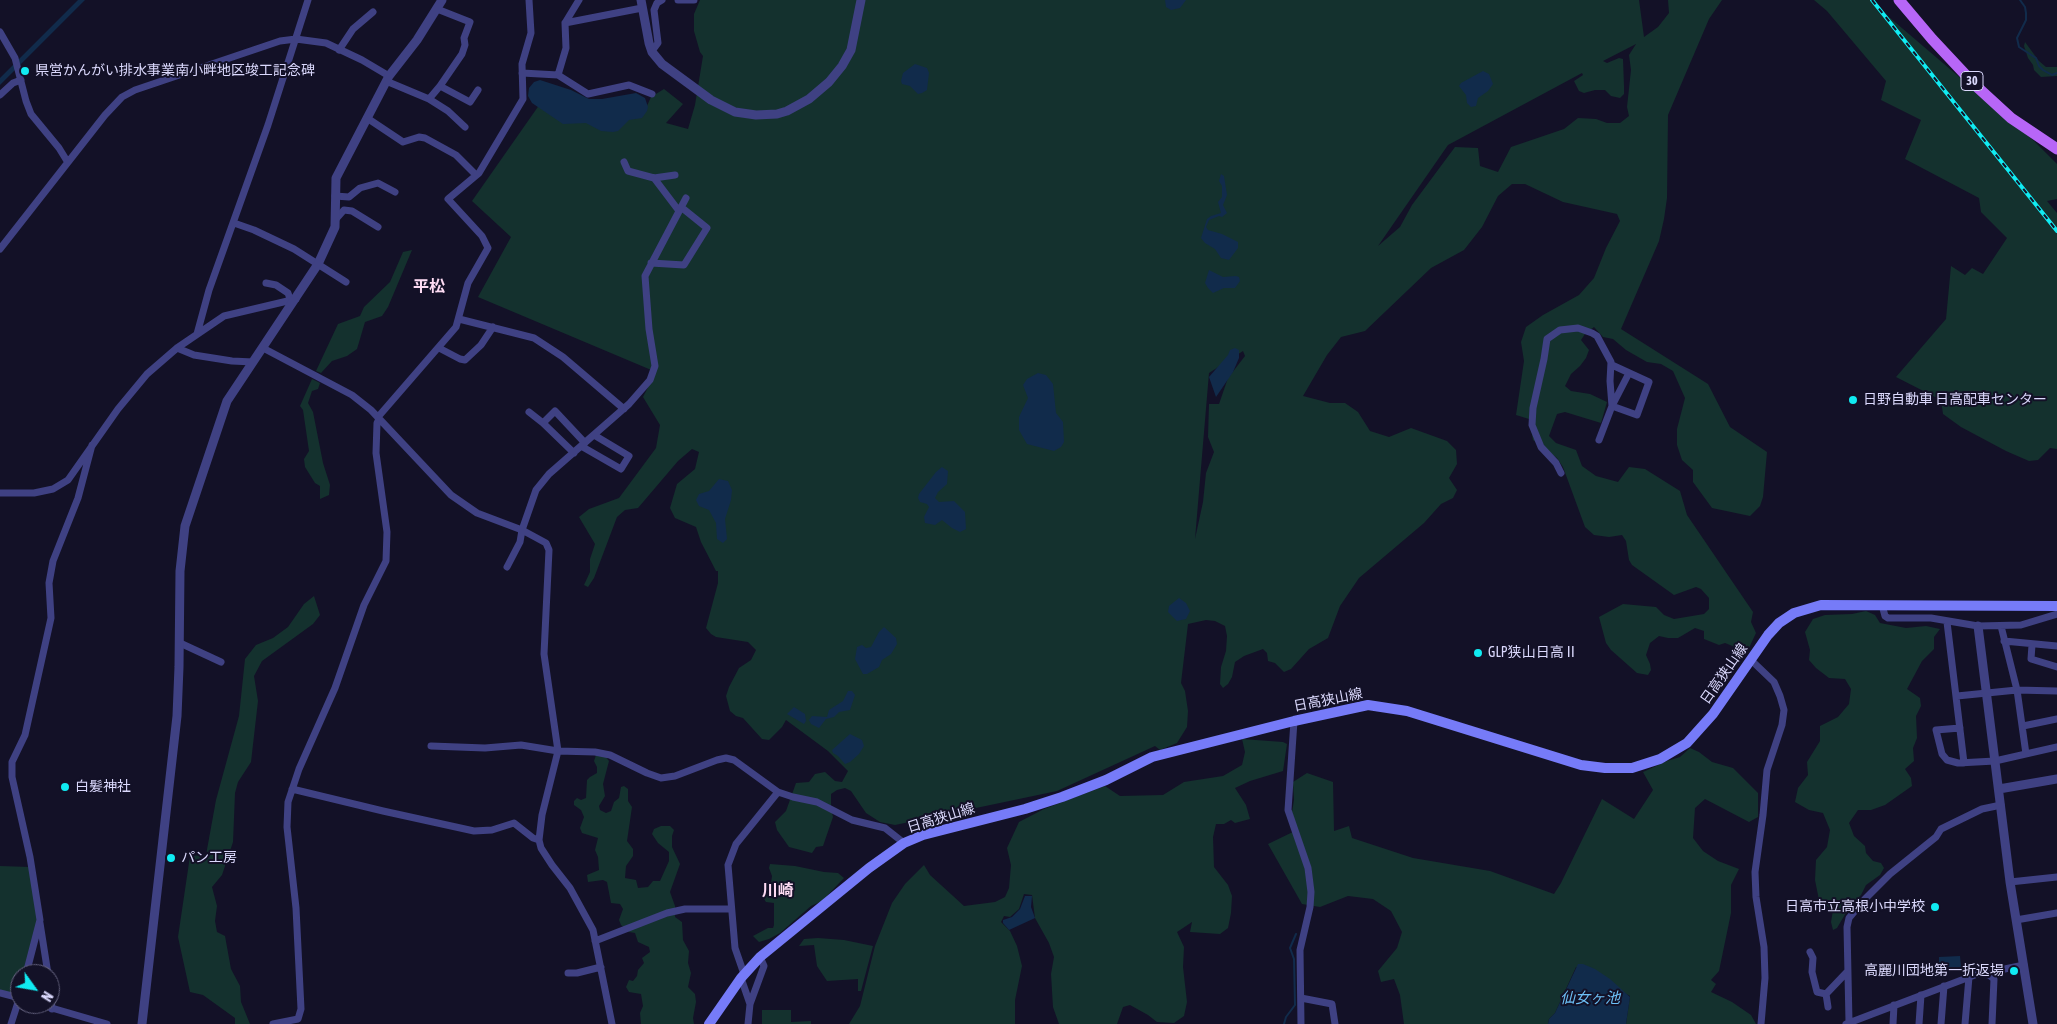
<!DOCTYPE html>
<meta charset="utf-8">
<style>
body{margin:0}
#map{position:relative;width:2057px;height:1024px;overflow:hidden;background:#131127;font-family:"Asap Condensed",sans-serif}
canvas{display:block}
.north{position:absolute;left:10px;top:964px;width:50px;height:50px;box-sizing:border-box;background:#131127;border:1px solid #63617d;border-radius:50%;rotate:122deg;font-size:14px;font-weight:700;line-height:20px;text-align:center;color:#dbd9fd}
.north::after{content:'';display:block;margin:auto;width:18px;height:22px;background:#10ebf2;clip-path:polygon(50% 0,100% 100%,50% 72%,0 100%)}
</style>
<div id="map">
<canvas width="2057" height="1024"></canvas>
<div class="north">N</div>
</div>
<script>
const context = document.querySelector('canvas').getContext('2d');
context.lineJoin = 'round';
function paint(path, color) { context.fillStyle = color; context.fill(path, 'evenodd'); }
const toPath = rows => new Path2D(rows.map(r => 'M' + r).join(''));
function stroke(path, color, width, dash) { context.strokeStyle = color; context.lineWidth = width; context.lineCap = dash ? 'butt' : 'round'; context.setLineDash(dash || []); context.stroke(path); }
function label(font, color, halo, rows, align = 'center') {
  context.font = font + ' "Asap Condensed","Noto Sans JP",sans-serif'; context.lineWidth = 4; context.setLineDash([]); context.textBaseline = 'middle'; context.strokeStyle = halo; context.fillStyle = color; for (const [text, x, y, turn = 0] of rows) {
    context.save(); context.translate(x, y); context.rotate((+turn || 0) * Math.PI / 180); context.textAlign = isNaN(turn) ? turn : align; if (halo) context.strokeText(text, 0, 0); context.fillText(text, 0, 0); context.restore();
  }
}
const green = toPath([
 [700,0,1639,0,1644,37,1658,27,1669,13,1668,0,1722,0,1709,19,1668,115,1667,198,1664,219,1659,241,1621,329,1708,384,1730,427,1767,452,1763,497,1760,506,1750,516,1712,508,1693,482,1693,470,1682,460,1677,445,1677,429,1685,398,1673,371,1661,364,1647,362,1626,350,1613,339,1603,337,1594,327,1585,334,1581,340,1589,350,1586,358,1580,366,1571,374,1565,386,1571,391,1590,394,1607,402,1601,423,1565,412,1557,414,1549,436,1556,443,1576,450,1582,466,1596,476,1618,482,1629,467,1645,469,1680,491,1687,515,1753,612,1751,622,1756,633,1749,648,1740,649,1725,643,1719,645,1704,639,1704,631,1695,628,1678,638,1668,638,1659,636,1650,643,1646,655,1650,664,1651,670,1648,675,1637,673,1611,650,1606,643,1599,617,1623,604,1656,607,1664,615,1674,619,1704,614,1709,609,1709,598,1701,589,1696,587,1674,595,1632,565,1629,560,1626,541,1622,535,1609,537,1594,535,1585,527,1563,467,1557,458,1533,440,1529,419,1516,415,1524,361,1521,342,1526,327,1543,315,1579,295,1594,278,1606,248,1620,221,1617,214,1563,202,1525,184,1512,184,1498,196,1482,227,1464,250,1431,268,1365,331,1341,337,1327,355,1303,396,1330,403,1345,403,1358,412,1370,431,1389,437,1411,428,1447,441,1456,450,1457,464,1449,478,1457,490,1453,498,1441,504,1424,523,1359,578,1340,606,1328,638,1309,649,1291,669,1284,672,1275,663,1268,661,1267,653,1263,649,1244,656,1235,662,1232,677,1228,684,1223,688,1220,684,1221,667,1226,651,1227,636,1225,626,1215,621,1206,620,1188,624,1181,683,1185,691,1188,711,1187,727,1177,743,1160,750,1155,746,1057,791,895,825,880,822,866,813,851,791,845,788,837,790,831,794,831,808,833,817,823,846,816,847,812,853,789,847,777,830,775,822,786,811,796,783,809,782,815,774,825,772,835,781,842,782,848,771,828,751,786,720,782,727,769,740,762,739,743,718,736,716,730,711,726,696,729,687,739,668,751,660,756,650,748,642,716,637,711,634,706,628,718,583,718,571,716,571,701,542,696,527,675,518,670,508,677,484,695,469,699,452,692,449,678,461,638,508,625,510,617,517,594,578,588,587,584,585,590,572,590,559,595,544,579,517,589,509,619,498,656,448,660,425,643,397,656,372,478,297,511,237,472,201,542,101,642,117,651,97,664,89,683,104,666,123,688,129,695,105,703,56,700,52,694,31,694,14],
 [1636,44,1629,55,1631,70,1627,107,1629,116,1620,123,1607,123,1596,119,1578,118,1564,129,1511,147,1498,172,1480,166,1478,148,1455,147,1412,205,1400,227,1378,246,1448,145,1582,73,1583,75,1574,81,1579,91,1584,93,1595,90,1605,90,1611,96,1620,98,1624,94,1624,86,1623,59,1619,58,1607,63,1603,61],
 [1243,351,1245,356,1228,378,1219,404,1209,404,1208,437,1214,452,1206,473,1203,502,1195,539,1209,373],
 [1814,0,1875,0,1882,11,2033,140,2057,164,2057,199,2047,201,2057,213,2057,449,2050,448,2038,460,2029,461,2006,451,1961,427,1943,414,1941,400,1896,377,1946,319,1951,266,1965,275,1972,268,1983,274,2007,238,1981,212,1979,198,1905,159,1921,120,1881,100,1886,81,1827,11],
 [2025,42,2039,61,2046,67,2057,67,2057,76,2041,77,2034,70,2033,65,2028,58,2024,46],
 [412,250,388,307,382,316,365,322,357,349,347,356,332,361,321,373,316,371,338,324,360,316,364,307,390,282,403,252],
 [312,379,320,383,318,389,312,391,308,403,313,412,323,463,330,485,329,495,320,499,320,486,315,483,305,467,304,459,309,451,303,410,300,406],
 [314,596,320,615,313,624,262,661,254,676,258,701,251,762,238,782,235,793,233,842,222,875,212,887,217,906,215,921,217,932,225,936,231,969,240,986,241,1002,250,1024,235,1024,235,1018,203,995,190,992,178,937,190,856,206,855,216,800,239,716,245,659,256,645,273,638,288,627,304,604],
 [1866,611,1875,615,1880,623,1906,628,1926,626,1940,629,1934,637,1934,649,1922,661,1907,689,1920,698,1921,706,1916,716,1917,738,1913,748,1914,761,1905,769,1911,778,1912,786,1885,805,1871,810,1858,810,1849,823,1854,836,1865,846,1866,853,1873,861,1881,863,1884,868,1880,875,1866,885,1861,895,1850,906,1837,928,1833,930,1831,922,1833,910,1819,900,1815,880,1816,860,1827,847,1830,830,1823,813,1809,810,1795,802,1798,788,1808,775,1807,762,1820,741,1820,726,1838,717,1849,704,1851,689,1845,679,1829,678,1816,668,1809,660,1810,650,1805,632,1813,619,1825,615,1852,614],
 [1242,739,1283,742,1287,744,1283,771,1250,781,1235,788,1246,805,1250,819,1235,823,1231,820,1224,824,1216,824,1213,837,1214,867,1228,885,1232,896,1231,913,1228,928,1220,934,1190,932,1192,922,1177,932,1184,947,1183,967,1187,1002,1184,1016,1174,1023,1157,1022,1148,1015,1130,1005,1123,1007,1117,1024,1059,1024,1053,1007,1051,974,1054,957,1049,943,1035,918,1032,895,1024,894,1019,909,1010,917,1004,916,1001,922,1010,931,1017,946,1022,966,1015,1000,1015,1024,849,1024,860,1006,875,946,892,903,905,884,924,865,930,875,964,906,995,902,1005,897,1009,888,1011,865,1007,848,1019,822,1044,809,1105,786,1120,796,1163,795,1184,782,1223,776,1242,765,1245,752],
 [1690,748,1699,752,1712,762,1733,768,1758,793,1758,817,1749,822,1705,799,1695,808,1693,838,1703,851,1718,861,1739,869,1731,885,1731,913,1719,971,1711,980,1716,984,1711,992,1732,1002,1751,1015,1756,1024,1626,1024,1630,996,1576,967,1555,1013,1549,1019,1548,1024,1404,1024,1400,995,1394,979,1381,982,1378,971,1397,948,1402,932,1391,911,1373,899,1348,896,1320,907,1302,904,1268,844,1297,830,1292,812,1294,800,1293,782,1307,773,1333,782,1334,831,1349,826,1352,838,1413,858,1490,871,1554,894,1561,883,1602,799,1634,819,1653,790,1643,772,1667,761,1680,757],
 [596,755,605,756,609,761,603,784,605,796,599,806,600,810,606,813,611,811,614,802,619,798,621,787,624,786,628,789,628,801,632,807,627,841,633,849,633,856,626,866,625,878,636,880,638,888,648,887,653,881,660,881,669,861,669,852,658,843,652,834,654,829,661,826,670,826,674,830,672,836,672,847,680,864,670,892,675,906,675,917,682,922,683,940,689,951,688,963,691,973,688,987,695,994,696,1002,693,1018,694,1024,641,1024,640,1013,643,1006,641,994,629,992,626,987,629,980,633,981,637,976,638,970,644,963,642,958,650,952,649,947,638,942,635,933,629,932,621,925,619,920,623,909,620,904,611,903,607,882,603,880,588,882,587,875,599,870,598,857,595,850,598,838,582,833,580,828,584,817,581,810,574,805,574,801,577,798,581,800,586,798,587,780,590,777,597,773,597,767,594,761],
 [770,864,795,866,824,872,838,873,844,878,822,901,811,906,780,933,769,939,759,942,753,936,768,928,773,928,774,925,774,903,766,902,764,899,770,891,772,876,769,868],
 [0,866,30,867,38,920,24,974,20,974,18,996,0,992],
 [818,938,844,940,873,946,861,991,858,991,858,979,827,981,817,966,814,945,799,946,804,939],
 [762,1010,791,1010,791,1022,811,1021,811,1024,762,1024]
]);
const water = toPath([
 [78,0,85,0,0,85,0,78],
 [1165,0,1186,0,1180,8,1171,10,1166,7],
 [915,64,927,68,929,73,927,90,922,93,918,94,910,86,902,84,901,81,903,73],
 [1483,71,1489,74,1493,84,1488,91,1478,98,1476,106,1471,107,1467,103,1466,95,1459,86,1461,83],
 [540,80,571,90,589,99,602,99,636,93,645,98,648,107,647,111,642,118,629,120,618,131,613,132,601,131,586,123,563,124,532,103,528,96,529,88,534,82],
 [1221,174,1224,176,1227,195,1223,205,1227,213,1222,217,1219,216,1209,220,1206,227,1208,230,1222,234,1238,242,1238,248,1229,260,1221,258,1215,249,1205,243,1201,238,1207,219,1211,216,1221,213,1218,202,1222,197,1222,186,1219,181],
 [1209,270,1223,277,1236,276,1239,277,1240,281,1235,288,1224,288,1213,293,1208,288,1205,283],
 [1235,348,1239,350,1239,358,1233,372,1216,397,1209,377,1228,355,1230,350],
 [1038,373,1046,375,1053,384,1056,413,1063,422,1064,442,1061,447,1054,451,1027,444,1019,430,1019,417,1028,398,1023,385,1027,379],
 [942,467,948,471,947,484,938,492,935,498,939,502,954,501,965,512,966,529,960,532,952,528,942,520,935,525,925,523,924,517,929,507,927,504,920,502,918,498,919,494,936,472],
 [719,479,728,481,732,490,731,500,725,519,727,539,723,543,717,539,716,523,709,510,699,506,696,500,699,494,709,491],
 [1179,598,1186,603,1190,611,1186,619,1177,621,1168,612,1169,606],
 [884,627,896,638,897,644,891,654,882,660,879,667,867,674,863,674,855,659,857,647,862,645,866,648,871,647,879,632],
 [848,691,852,691,855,695,850,710,839,712,834,717,826,719,819,728,811,724,809,720,812,716,827,717,829,710,843,701],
 [794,707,805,714,806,721,804,724,787,714],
 [850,734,862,740,864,746,859,754,850,762,845,764,838,756,833,753,832,750],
 [1025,896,1032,896,1031,907,1035,918,1009,930,1003,923,1003,920,1012,917,1020,909],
 [1960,956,1961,967,1939,968,1939,957],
 [1578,964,1583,964,1595,969,1610,979,1630,997,1626,1024,1548,1024,1549,1019,1555,1013]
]);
const stream = toPath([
 [2020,0,2025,7,2026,13,2026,20,2017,38,2019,47,2036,58,2039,66,2043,70,2052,75,2057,73],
 [1284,1024,1286,1017,1295,1005,1294,959,1290,948,1296,934]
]);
const minor = toPath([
 [678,0,694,0],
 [565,23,642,8],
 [0,32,15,58,26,101,31,114,59,148,67,161],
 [339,50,353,29,373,12],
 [652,51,658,43,654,10,657,3,662,0],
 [522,73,558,75,566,48,565,23,579,0],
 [558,75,588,94,629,85,652,94],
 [386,81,429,99,440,86,462,54,465,45,464,38,470,22,437,9],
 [440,86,470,102,478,90],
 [0,95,13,83,21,80],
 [429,99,448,111,465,127],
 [367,118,403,142,419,137,425,138,456,155,476,175],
 [624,162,628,171,654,178,675,175],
 [654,178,679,211],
 [335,196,349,197,360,188,378,183,395,192],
 [336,219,344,210,352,211,378,227],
 [234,223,254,230,294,249,346,282],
 [0,249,105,115,122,97,135,90,280,41,296,39,326,43,362,60,389,76],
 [651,263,684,265,707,228,681,207],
 [266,283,276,285,288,293,290,299],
 [459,319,534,338,563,357,624,409],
 [197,334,209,290,268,125,308,0],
 [177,348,194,355,232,361,253,362],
 [263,348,352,395,371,410,451,495,477,513,522,530,546,543,549,550,544,654,558,751,542,815,539,840,541,848,552,865,570,888,593,930,612,1024],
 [439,348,460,359,465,360,481,345,493,327],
 [1612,365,1649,382,1637,415,1612,406,1629,373],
 [529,412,543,423,574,453],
 [378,417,456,327,468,283,488,248,482,236,448,199,479,173,523,99,522,64,531,33,529,0],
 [543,423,555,411,585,443],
 [581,446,621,469,629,456,594,435],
 [1561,473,1556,463,1541,447,1532,425,1533,408,1544,359,1547,339,1560,330,1578,328,1592,333,1597,336,1611,362,1610,381,1612,406,1599,440],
 [0,493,34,493,53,489,68,480,118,409,147,374,177,348,224,316,296,299],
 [507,567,520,542,522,530,536,490,549,474,629,404,650,380,655,366,649,329,645,276,686,198],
 [1882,605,1885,616,1888,618,1931,618,1978,626,2021,625,2057,614],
 [1947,622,1964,763],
 [2001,626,2017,690,2026,754],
 [2004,641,2057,646],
 [180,643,221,662],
 [2032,645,2031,659,2057,667],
 [1751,660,1774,682,1780,696,1784,710,1782,725,1767,770,1763,815,1755,872,1756,897,1764,947,1765,978,1761,1024],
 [1957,696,2017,690,2057,691],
 [1294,721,1288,810,1308,868,1311,892,1310,907,1300,950,1301,1024],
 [2023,726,2057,719],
 [1960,728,1936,730,1942,754,1947,760,1958,763,1995,761,2057,747],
 [431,746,485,748,521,745,558,751,595,752,610,755,647,773,661,778,675,776,717,760,726,758,734,760,778,792,793,797,817,802,852,820,885,828,904,843],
 [292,789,383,811,474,831,492,830,514,823,533,838,539,840],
 [2010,882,2057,877],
 [2016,920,2057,913],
 [40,923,48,974],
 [595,941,667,913,685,909,731,909],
 [1810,952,1813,958,1812,972,1817,992,1826,994],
 [568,973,577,973,601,967],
 [26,974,40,920,30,857,12,777,12,762,25,735,51,618,49,583,53,561,78,498,92,445],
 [744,974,735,948,728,865,736,844,778,792],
 [1989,975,1995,971,2024,965],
 [741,978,750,1004],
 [50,986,52,1009],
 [0,993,20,998],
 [1301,998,1332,1004,1335,1024],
 [38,1004,107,1024],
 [1828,1007,1826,994,1847,972],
 [1849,1022,1847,927,1849,918,1865,899,1890,874,1936,837,1941,829,1982,809,2001,805],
 [11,1024,20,996],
 [273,1024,298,1019,301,1009,296,908,287,827,288,802,299,769,335,688,364,605,386,561,387,532,376,453,377,423,379,419],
 [748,1024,750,1004,764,966,760,957],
 [1846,1024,1980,973,1989,975,1994,979,1992,1024],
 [1893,1024,1894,1005],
 [1919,1024,1921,995],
 [1941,1024,1944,986],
 [1965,1024,1969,977]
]);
const tertiary = toPath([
 [641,0,649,43,652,52,662,64,711,100,735,112,756,115,777,114,787,111,809,99,829,82,842,66,851,50,861,0],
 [1978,626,2010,882,2033,1024],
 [1999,789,2057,779],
 [142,1024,177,716,179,667,180,571,185,526,227,401,318,264,335,227,336,178,389,76,417,40,442,0]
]);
const secondary = toPath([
 [709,1024,741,978,760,957,869,868,904,843,923,835,1025,809,1062,797,1106,780,1152,757,1294,721,1368,705,1407,711,1581,765,1605,768,1632,768,1660,759,1687,743,1713,714,1768,635,1779,623,1794,613,1821,605,2057,606]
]);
const primary = toPath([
 [1899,0,1932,39,1975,85,2011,118,2057,149]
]);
const rail = toPath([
 [1872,0,2057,231]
]);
const markers = [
 [25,71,5,"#10ebf2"],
 [1853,400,5,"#10ebf2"],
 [1478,653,5,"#10ebf2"],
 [65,787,5,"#10ebf2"],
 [171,858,5,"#10ebf2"],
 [1935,907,5,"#10ebf2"],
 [2014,971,5,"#10ebf2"]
];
const shields = [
 [1972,81,22]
];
const shieldNames = [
 ["30",1972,81]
];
const poiNames = [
 ["県営かんがい排水事業南小畔地区竣工記念碑",35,71],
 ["日野自動車 日高配車センター",1863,400],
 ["GLP狭山日高Ⅱ",1488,653],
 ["白髪神社",75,787],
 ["パン工房",181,858],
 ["日高市立高根小中学校",1925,907,"right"],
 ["高麗川団地第一折返場",2004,971,"right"]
];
const streetNames = [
 ["日高狭山線",1724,674,-55],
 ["日高狭山線",1328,700,-11],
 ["日高狭山線",941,818,-17]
];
const waterNames = [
 ["仙女ヶ池",1590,998]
];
const quarterNames = [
 ["平松",429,287],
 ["川崎",778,891]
];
paint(green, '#14312e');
paint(water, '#112b4b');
stroke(stream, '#112b4b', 2);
stroke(minor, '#3f4183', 7);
stroke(tertiary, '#3f4183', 9);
stroke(secondary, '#767bf8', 10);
stroke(primary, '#b766f7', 11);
stroke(rail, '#10ebf2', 4);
stroke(rail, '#131127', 2, [5.5]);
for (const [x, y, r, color] of markers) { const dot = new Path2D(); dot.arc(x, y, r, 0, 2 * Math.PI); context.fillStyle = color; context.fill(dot); stroke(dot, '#131127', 2); }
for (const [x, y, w] of shields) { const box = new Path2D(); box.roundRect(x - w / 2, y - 9.5, w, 19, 4); context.fillStyle = '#131127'; context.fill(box); stroke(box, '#dbd9fd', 1); }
label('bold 12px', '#dbd9fd', null, shieldNames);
label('14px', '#dbd9fd', '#131127', poiNames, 'left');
label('14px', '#dbd9fd', '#131127', streetNames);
label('italic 15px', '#6dc1f7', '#131127', waterNames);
label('bold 16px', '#fddbf3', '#131127', quarterNames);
</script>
